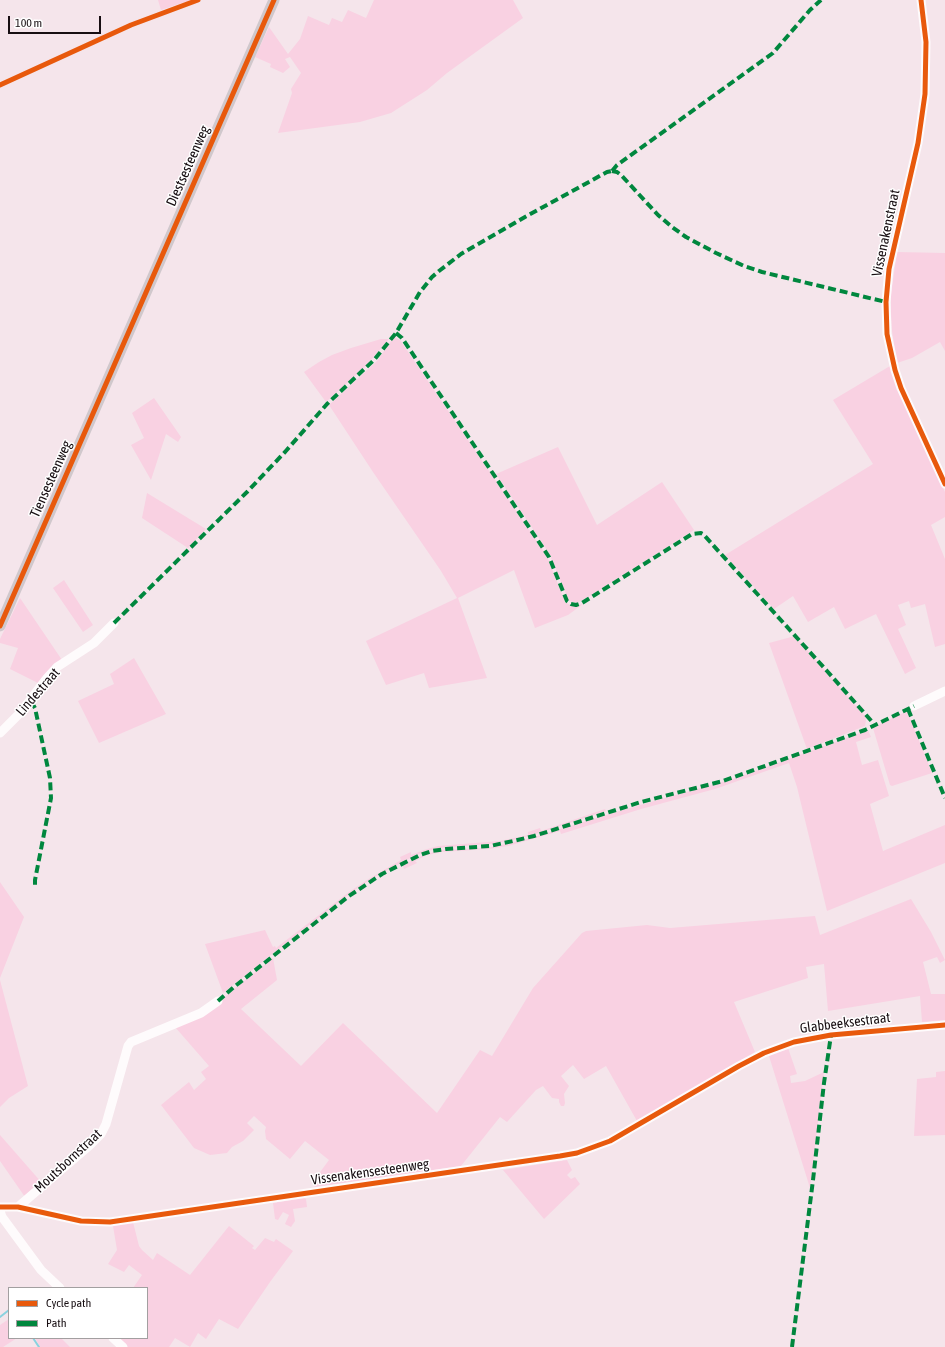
<!DOCTYPE html>
<style>
body{margin:0}
#map{position:relative;width:945px;height:1347px;overflow:hidden;background:#f5e5eb;font-family:"Asap Condensed",sans-serif}
canvas{display:block}
.legend{position:absolute;left:8px;top:1287px;width:140px;height:52px;box-sizing:border-box;background:#fff;border:1px solid #a29fa0;margin:0;padding:5px 7px;list-style:none;font-size:12px;color:#170e12}
.legend li{display:flex;align-items:center;gap:8px;height:20px}
.legend b{width:20px;border:1px solid #a29fa0}
.scale{position:absolute;left:8px;top:16px;width:93px;height:18px;box-sizing:border-box;border:2px solid #170e12;border-top:0;padding-left:5px;font-size:12px;line-height:14px;white-space:nowrap;color:#170e12;-webkit-text-stroke:3px #fff;paint-order:stroke}
</style>
<div id="map">
<canvas width="945" height="1347"></canvas>
<ul class="legend">
<li><b style="height:5px;background:#e8590c"></b>Cycle path</li>
<li><b style="height:5px;background:#00873e"></b>Path</li>
</ul>
<div class="scale">100 m</div>
</div>
<script>
const context = document.querySelector('canvas').getContext('2d');
context.lineJoin = 'round';
function paint(path, color) { context.fillStyle = color; context.fill(path, 'evenodd'); }
const toPath = rows => new Path2D(rows.map(r => 'M' + r).join(''));
function stroke(path, color, width, dash) { context.strokeStyle = color; context.lineWidth = width; context.lineCap = dash ? 'butt' : 'round'; context.setLineDash(dash || []); context.stroke(path); }
function label(font, color, halo, rows, align = 'center') {
  context.font = font + ' "Asap Condensed",sans-serif'; context.lineWidth = 3; context.setLineDash([]); context.textBaseline = 'middle'; context.strokeStyle = halo; context.fillStyle = color; for (const [text, x, y, turn = 0] of rows) {
    context.save(); context.translate(x, y); context.rotate((+turn || 0) * Math.PI / 180); context.textAlign = isNaN(turn) ? turn : align; if (halo) context.strokeText(text, 0, 0); context.fillText(text, 0, 0); context.restore();
  }
}
const green = toPath([
 [158,0,191,0,161,10],
 [374,0,513,0,523,18,447,73,427,90,391,113,360,122,278,133,292,93,291,89,301,73,290,57,285,59,290,67,283,73,270,67,271,64,255,57,269,27,288,54,300,39,308,16,329,25,332,18,342,22,348,10,366,18],
 [897,252,945,253,945,351,940,342,912,358,897,363,892,331,891,313,891,294],
 [394,337,400,340,547,556,565,602,572,606,583,604,568,615,535,628,514,570,458,598,487,678,429,688,424,673,386,685,366,641,457,598,441,571,373,472,329,405,377,361],
 [381,339,389,339,365,367,326,402,304,372,319,362,332,355,351,348],
 [890,366,906,408,945,492,945,517,931,525,945,559,945,644,935,647,925,604,911,608,909,601,898,605,906,625,898,629,916,668,905,674,876,614,845,629,834,607,808,622,793,596,774,609,725,555,873,464,833,400],
 [154,398,181,437,178,442,166,434,151,480,131,445,144,438,132,413],
 [558,447,597,525,662,482,694,530,592,595,577,603,569,601,549,553,496,474],
 [147,493,206,529,188,548,142,518],
 [64,580,93,625,83,632,53,588],
 [20,598,62,660,40,684,10,669,18,648,0,643,0,639],
 [795,636,865,716,866,720,865,726,807,749,769,643],
 [134,658,166,714,99,743,78,701,114,684,110,674],
 [907,711,932,773,892,786,890,785,873,728,874,727],
 [868,730,871,737,856,742,862,765,878,760,889,796,870,804,883,851,945,825,945,863,827,911,797,787,789,763,715,789,641,809,561,834,560,831,508,846,488,849,442,852,427,855,415,861,417,863,404,869,402,865,426,854,442,850,488,848,531,838,619,811,736,778],
 [605,809,606,811,539,833,518,839,490,844,438,848,416,855,371,879,352,892,276,951,223,993,205,944,265,930,273,947,275,946,276,948,349,892,367,880,401,860,400,857,411,852,411,855,424,850,438,846,500,841,528,835,528,832,540,828,541,831],
 [0,882,24,917,0,978],
 [911,899,931,932,945,960,940,963,937,957,923,962,931,994,945,994,945,1020,922,1022,920,996,828,1011,824,964,806,967,808,978,734,1002,755,1052,637,1121,606,1066,584,1079,573,1065,561,1076,569,1086,564,1094,565,1103,564,1106,561,1106,559,1102,559,1099,552,1098,543,1086,536,1090,507,1122,500,1117,461,1166,315,1187,312,1183,329,1160,305,1141,290,1159,266,1139,265,1131,266,1127,254,1116,247,1123,254,1130,243,1141,232,1147,227,1153,210,1155,194,1148,161,1105,189,1082,194,1090,206,1079,201,1072,209,1066,175,1027,214,1007,234,989,273,958,277,980,241,1009,301,1066,343,1023,437,1113,480,1050,492,1056,533,988,582,933,586,931,647,925,670,928,815,916,820,935],
 [0,980,28,1086,9,1098,0,1107],
 [788,1048,797,1074,790,1076,791,1083,805,1081,824,1072,810,1188,769,1056],
 [945,1071,945,1135,914,1136,917,1079,936,1077,936,1072],
 [0,1135,42,1183,25,1197,0,1161],
 [567,1160,572,1170,567,1175,571,1179,575,1177,580,1184,544,1219,503,1170],
 [304,1198,306,1199,307,1207,293,1209,295,1221,291,1227,285,1224,289,1215,283,1212,278,1220,275,1219,273,1203],
 [133,1222,139,1246,142,1250,153,1260,157,1253,190,1275,229,1226,254,1246,252,1248,255,1250,265,1238,274,1242,276,1239,293,1251,270,1282,238,1329,219,1319,206,1339,198,1333,190,1347,175,1338,169,1347,127,1347,118,1339,119,1338,147,1338,147,1288,133,1288,142,1275,129,1265,124,1272,108,1264,117,1250,113,1226],
 [9,1319,9,1338,17,1338,3,1347,0,1347,0,1325],
 [35,1338,61,1338,70,1347,40,1347]
]);
const stream = toPath([
 [0,1317,9,1310],
 [33,1338,39,1347]
]);
const minor = toPath([
 [921,0,926,42,925,94,918,143,889,269,886,302,887,334,895,370,901,388,945,484],
 [914,706,945,691],
 [0,733,20,713,47,678,57,667,94,643,114,623],
 [0,1207,18,1207,81,1221,110,1222,560,1156,577,1153,610,1141,739,1066,764,1053,794,1042,831,1035,945,1025],
 [18,1207,90,1145,101,1134,106,1124,128,1046,131,1042,201,1013,218,1001],
 [0,1211,2,1217,41,1270,60,1288],
 [113,1338,123,1347]
]);
const major = toPath([
 [0,626,274,0]
]);
const quiet = toPath([
 [612,171,617,172,622,176,658,215,672,227,686,237,716,253,744,266,762,272,886,302],
 [612,171,617,165,773,53,810,10,821,0],
 [396,333,402,338,549,557,567,601,571,604,576,605,582,603,692,534,701,533,703,534,827,671,875,725],
 [114,623,247,492,285,452,327,404,374,360,396,333,420,292,432,277,439,271,461,254,525,217,607,172,612,171],
 [31,701,35,708,50,778,51,798,35,880,35,887],
 [908,709,945,798],
 [218,1001,234,987,349,896,382,874,420,855,432,851,446,849,490,846,513,841,534,836,641,802,723,781,865,730,914,706],
 [792,1347,813,1180,824,1083,831,1035]
]);
const cycleway = toPath([
 [921,0,926,42,925,94,918,143,889,269,886,302,887,334,895,370,901,388,945,484],
 [0,85,131,25,198,0],
 [0,626,274,0],
 [0,1207,18,1207,81,1221,110,1222,560,1156,577,1153,610,1141,739,1066,764,1053,794,1042,831,1035,945,1025]
]);
const streetNames = [
 ["Diestsesteenweg",188,166,-66],
 ["Vissenakenstraat",886,233,-78],
 ["Tiensesteenweg",51,479,-66],
 ["Lindestraat",38,692,-49],
 ["Glabbeeksestraat",845,1023,-7],
 ["Moutsbornstraat",68,1161,-43],
 ["Vissenakensesteenweg",370,1172,-8]
];
paint(green, '#f9d1e2');
stroke(stream, '#8ad2df', 2);
stroke(minor, '#fefbfc', 9);
stroke(major, '#d0c8cc', 11);
stroke(quiet, '#00873e', 4, [8, 4]);
stroke(cycleway, '#e8590c', 5);
label('14px', '#170e12', '#fff', streetNames);
</script>
